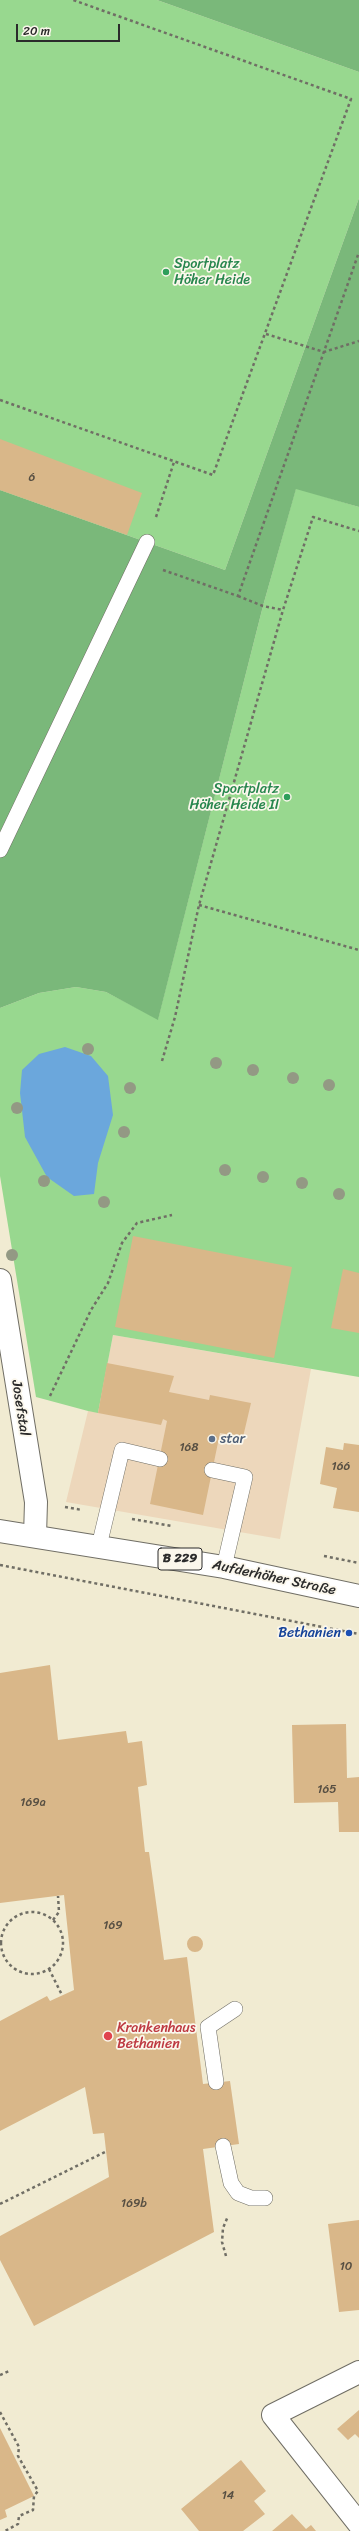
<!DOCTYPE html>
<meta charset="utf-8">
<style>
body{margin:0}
#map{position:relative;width:359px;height:2531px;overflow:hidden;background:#f1ebd2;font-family:Sriracha,sans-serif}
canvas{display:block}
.scale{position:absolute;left:16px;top:24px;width:104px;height:18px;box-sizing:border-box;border:2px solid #2b2b2b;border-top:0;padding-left:5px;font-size:12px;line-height:14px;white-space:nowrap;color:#2b2b2b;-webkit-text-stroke:3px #fbf7ec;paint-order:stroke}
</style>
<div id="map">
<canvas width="359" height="2531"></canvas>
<div class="scale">20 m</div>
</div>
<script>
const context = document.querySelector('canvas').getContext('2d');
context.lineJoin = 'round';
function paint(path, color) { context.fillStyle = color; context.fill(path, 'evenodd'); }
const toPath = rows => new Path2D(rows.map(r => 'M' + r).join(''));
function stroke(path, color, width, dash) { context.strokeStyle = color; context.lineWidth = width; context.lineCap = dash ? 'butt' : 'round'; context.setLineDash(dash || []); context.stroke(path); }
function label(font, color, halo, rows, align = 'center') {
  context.font = font + ' Sriracha,sans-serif'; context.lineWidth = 3.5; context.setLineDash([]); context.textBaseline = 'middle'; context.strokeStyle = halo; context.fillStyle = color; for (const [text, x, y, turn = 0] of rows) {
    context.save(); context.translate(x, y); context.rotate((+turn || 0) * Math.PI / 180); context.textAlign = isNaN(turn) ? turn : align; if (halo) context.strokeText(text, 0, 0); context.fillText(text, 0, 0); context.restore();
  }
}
const built = toPath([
 [113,1335,311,1369,280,1539,66,1502,88,1411,98,1412]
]);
const green = toPath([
 [0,0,157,0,359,72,359,198,225,570,0,490],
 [296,488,359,507,359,1377,113,1335,98,1413,88,1411,36,1397,0,1176,0,1008,39,993,76,987,106,992,158,1019,263,606]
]);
const forest = toPath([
 [157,0,359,0,359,72],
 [359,198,359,507,296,489,263,606,158,1020,106,992,76,987,39,993,0,1008,0,490,225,570]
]);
const water = toPath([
 [65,1047,91,1056,108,1076,113,1115,98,1163,94,1194,74,1196,47,1177,25,1137,20,1093,22,1070,39,1054]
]);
const building = toPath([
 [0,439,142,493,127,535,0,490],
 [133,1236,292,1267,274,1358,115,1327],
 [343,1269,359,1273,359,1333,331,1328],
 [107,1363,174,1376,169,1392,209,1400,210,1395,251,1403,243,1437,220,1433,203,1515,150,1504,167,1421,163,1419,161,1425,98,1413],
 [344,1443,359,1445,359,1512,333,1508,337,1488,320,1484,326,1447,343,1450],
 [50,1665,58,1740,126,1731,128,1743,142,1741,147,1785,138,1787,145,1852,149,1852,164,1960,187,1957,203,2084,230,2081,239,2144,203,2149,214,2232,34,2326,0,2260,0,2236,109,2177,104,2133,93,2134,85,2087,0,2131,0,2021,47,1996,50,2001,74,1990,64,1895,0,1903,0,1673],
 [346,1724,347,1778,359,1777,359,1832,339,1832,338,1802,294,1803,292,1725],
 '187 1944a8 8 0 1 1 16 0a8 8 0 1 1-16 0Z',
 [359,2220,359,2310,339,2312,328,2224],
 [359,2410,359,2438,355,2434,348,2440,337,2429],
 [0,2428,34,2496,5,2510,7,2517,0,2520],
 [241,2460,266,2491,254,2501,265,2514,243,2531,199,2531,181,2509],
 [292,2514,306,2529,311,2525,316,2531,272,2531]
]);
const path = toPath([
 [266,334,324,352,359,341],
 [0,400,213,475,351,99,73,0],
 [156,517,174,462],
 [163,570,238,596,359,252],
 [238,596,263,606,283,610],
 [199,905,359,950],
 [162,1061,175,1017,199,905,283,610,313,517,359,531],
 [50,1396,91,1310,108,1283,122,1243,137,1223,172,1215],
 [65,1507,82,1510],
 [132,1519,172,1526],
 [324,1556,359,1563],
 [0,1565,359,1634],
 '1 1943a31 31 0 1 1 62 0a31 31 0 1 1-62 0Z',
 [53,1920,59,1912,58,1896],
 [49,1969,62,1995],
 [0,2204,105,2152],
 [226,2256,222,2242,223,2228,228,2216],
 [0,2375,9,2371],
 [0,2412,19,2447,18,2456,38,2491,34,2496,33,2510,19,2516,18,2524,5,2531]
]);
const service = toPath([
 [0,850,147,542],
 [212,1470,245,1477,224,1567],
 [99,1546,122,1450,160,1459],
 [216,2082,208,2027,235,2009],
 [223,2146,231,2183,238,2193,251,2198,265,2198]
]);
const minor = toPath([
 [0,1280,36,1502,35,1536],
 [359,2372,273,2415,359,2524]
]);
const primary = toPath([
 [0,1531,224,1567,359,1596]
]);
const trees = [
 [88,1049],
 [216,1063],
 [253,1070],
 [293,1078],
 [329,1085],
 [130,1088],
 [17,1108],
 [124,1132],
 [225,1170],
 [263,1177],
 [44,1181],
 [302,1183],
 [339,1194],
 [104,1202],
 [12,1255]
];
const markers = [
 [166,272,4,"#2e9e5b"],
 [287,797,4,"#2e9e5b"],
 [212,1439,4,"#5c6f8a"],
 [349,1633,4,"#1a4fb4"],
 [108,2036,5,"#e0444e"]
];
const numberNames = [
 ["6",32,478],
 ["168",189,1448],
 ["166",341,1467],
 ["165",327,1790],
 ["169a",33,1803],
 ["169",113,1926],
 ["169b",134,2204],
 ["10",346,2267],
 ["14",228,2496]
];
const shields = [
 [180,1559,44]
];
const shieldNames = [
 ["B 229",180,1559]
];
const leisureNames = [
 ["Sportplatz",174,264],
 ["Höher Heide",174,280],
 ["Sportplatz",279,789,"right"],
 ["Höher Heide II",279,805,"right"]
];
const streetNames = [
 ["Josefstal",20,1408,81],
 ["Aufderhöher Straße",274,1578,12]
];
const serviceNames = [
 ["star",220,1439]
];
const transitNames = [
 ["Bethanien",341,1633]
];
const healthNames = [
 ["Krankenhaus",117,2028],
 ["Bethanien",117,2044]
];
paint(built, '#edd7bb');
paint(green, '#98d88f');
paint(forest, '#7ab87a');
paint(water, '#6ba7dc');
paint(building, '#d9b789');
stroke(service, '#706e65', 16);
stroke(minor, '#706e65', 24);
stroke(primary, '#706e65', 24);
stroke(path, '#706e65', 2.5, [3, 3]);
stroke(service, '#fff', 15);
stroke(minor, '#fff', 22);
stroke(primary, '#fff', 22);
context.fillStyle = '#939984';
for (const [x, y] of trees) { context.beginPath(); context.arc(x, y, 6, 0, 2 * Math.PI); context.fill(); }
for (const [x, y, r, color] of markers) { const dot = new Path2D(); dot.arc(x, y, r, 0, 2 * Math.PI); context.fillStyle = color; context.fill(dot); stroke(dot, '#fbf7ec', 1.5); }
label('12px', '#564e42', null, numberNames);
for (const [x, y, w] of shields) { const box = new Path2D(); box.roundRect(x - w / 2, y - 11, w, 22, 3); context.fillStyle = '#fbf7ec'; context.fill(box); stroke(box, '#2b2b2b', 1); }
label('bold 13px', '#2b2b2b', null, shieldNames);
label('14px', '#27864d', '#fbf7ec', leisureNames, 'left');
label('14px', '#2b2b2b', '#fbf7ec', streetNames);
label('14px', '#4e5e75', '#fbf7ec', serviceNames, 'left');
label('14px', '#164399', '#fbf7ec', transitNames, 'right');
label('14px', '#be3a42', '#fbf7ec', healthNames, 'left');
</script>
